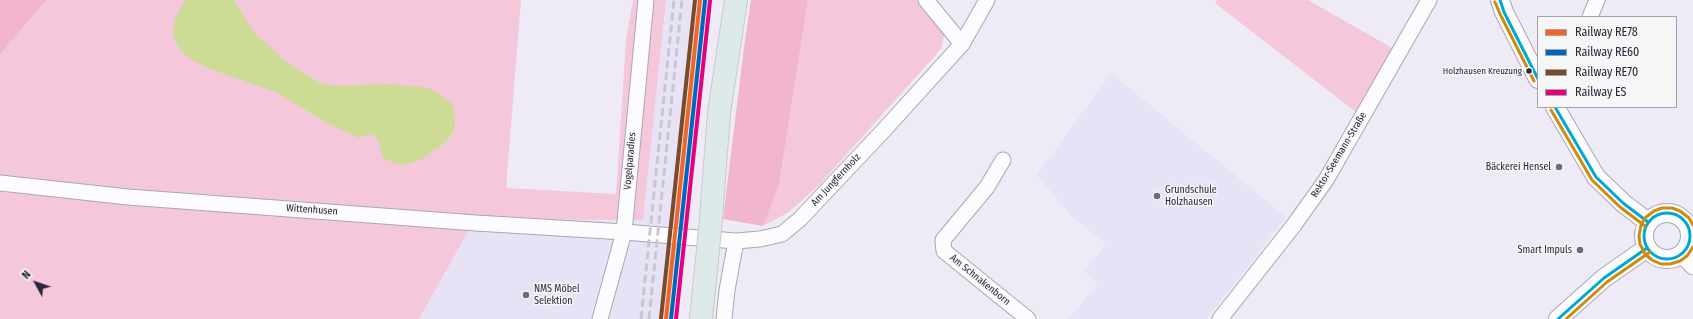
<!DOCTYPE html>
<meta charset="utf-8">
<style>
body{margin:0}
#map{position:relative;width:1693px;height:319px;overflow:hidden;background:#eeebf7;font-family:"Fira Sans Condensed",sans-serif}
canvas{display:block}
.legend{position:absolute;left:1537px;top:16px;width:140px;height:92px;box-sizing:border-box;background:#f6f6f6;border:1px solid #a5a2ab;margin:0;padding:5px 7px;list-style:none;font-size:12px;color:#2c253b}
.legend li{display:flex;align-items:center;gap:8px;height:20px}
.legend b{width:20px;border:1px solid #a5a2ab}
.north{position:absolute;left:16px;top:263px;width:40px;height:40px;-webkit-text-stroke:3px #f6f6f6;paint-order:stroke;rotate:310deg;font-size:11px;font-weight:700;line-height:16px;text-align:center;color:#2c253b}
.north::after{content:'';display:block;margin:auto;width:14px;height:18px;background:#2c253b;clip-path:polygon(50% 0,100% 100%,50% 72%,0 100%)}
</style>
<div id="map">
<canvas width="1693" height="319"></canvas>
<ul class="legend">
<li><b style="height:5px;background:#f26522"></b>Railway RE78</li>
<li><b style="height:5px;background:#0065bd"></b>Railway RE60</li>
<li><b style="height:5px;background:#7a4b2a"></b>Railway RE70</li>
<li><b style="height:5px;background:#e5007d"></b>Railway ES</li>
</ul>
<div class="north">N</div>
</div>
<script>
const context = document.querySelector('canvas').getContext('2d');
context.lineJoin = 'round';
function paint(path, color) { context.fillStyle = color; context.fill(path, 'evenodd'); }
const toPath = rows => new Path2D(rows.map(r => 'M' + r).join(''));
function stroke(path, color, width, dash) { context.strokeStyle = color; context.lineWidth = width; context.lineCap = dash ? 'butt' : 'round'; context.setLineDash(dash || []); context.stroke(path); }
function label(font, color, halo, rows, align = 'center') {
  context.font = font + ' "Fira Sans Condensed",sans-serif'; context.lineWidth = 3; context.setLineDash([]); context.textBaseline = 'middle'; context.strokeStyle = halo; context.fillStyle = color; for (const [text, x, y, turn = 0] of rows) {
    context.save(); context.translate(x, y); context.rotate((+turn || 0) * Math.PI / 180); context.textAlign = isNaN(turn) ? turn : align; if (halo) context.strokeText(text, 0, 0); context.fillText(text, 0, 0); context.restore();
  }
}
const built = toPath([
 [666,0,710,0,706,8,692,146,694,151,690,163,684,216,681,223,673,319,419,319,474,219,643,220],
 [1111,73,1286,217,1207,319,1068,319,1098,284,1084,271,1106,244,1072,217,1037,175]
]);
const green = toPath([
 [0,0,521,0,506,188,616,194,626,40,633,0,666,0,643,220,475,219,419,319,0,319],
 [808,0,917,0,945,31,941,49,820,184,789,212,763,226,779,185],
 [1217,0,1308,0,1394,49,1357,113,1215,3]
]);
const forest = toPath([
 [0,0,46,0,0,54],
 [751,0,808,0,779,185,763,226,723,219,744,47]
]);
const water = toPath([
 [186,0,234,0,252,30,285,61,320,83,337,86,390,84,428,88,439,94,449,101,454,108,455,129,446,142,422,159,406,165,394,163,383,158,378,139,371,134,359,138,325,122,276,92,213,70,192,60,181,51,175,41,173,30,175,18]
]);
const minor = toPath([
 [926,0,962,44],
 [1590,17,1597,0],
 [1003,160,987,187,943,240,944,251,1028,319],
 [0,183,128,197,476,223,624,232,736,241,760,239,782,234,800,219,884,130,962,44,987,0],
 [1681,255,1693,267],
 [600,319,624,232,646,0],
 [724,319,727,290,736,241],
 [1220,319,1294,225,1326,180,1429,0]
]);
const tertiary = toPath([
 [1500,0,1504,12,1538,79],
 [1555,107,1596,177,1623,203,1648,222],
 '1644 236a23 23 0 1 1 46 0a23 23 0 1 1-46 0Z',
 [1558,319,1604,278,1647,248]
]);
const primary = toPath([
 [711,218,719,113,736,0],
 [701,319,707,260]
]);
const rail = toPath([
 [641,319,674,0],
 [649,319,682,0]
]);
const primaryBridge = toPath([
 [707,260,711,218]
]);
const bus1 = toPath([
 [1500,0,1504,12,1538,79],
 [1555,107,1596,177,1623,203,1648,222],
 '1644 236a23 23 0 1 1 46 0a23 23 0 1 1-46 0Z',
 [1558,319,1604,278,1647,248]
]);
const bus2 = toPath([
 [1495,2,1500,14,1534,81],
 [1551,110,1592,180,1620,207,1645,226],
 [1693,225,1689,218,1680,211,1672,208,1662,208,1654,211,1645,218,1641,225,1639,236,1640,244,1645,254,1652,260,1661,264,1670,264,1680,261,1687,256,1693,247],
 [1566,319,1607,282,1650,252]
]);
const rail1 = toPath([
 [666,319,700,0]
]);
const rail2 = toPath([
 [671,319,705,1]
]);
const rail3 = toPath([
 [661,318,695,0]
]);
const rail4 = toPath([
 [676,319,710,1]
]);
const markers = [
 [1529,71,3.5,"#2c253b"],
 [1559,167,4,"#706a7d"],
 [1157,196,4,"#706a7d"],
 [1580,250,4,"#706a7d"],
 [526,295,4,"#706a7d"]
];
const busNames = [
 ["Holzhausen Kreuzung",1522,71]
];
const streetNames = [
 ["Rektor-Seemann-Straße",1339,155,-59],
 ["Vogelparadies",630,161,-85],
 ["Am Jungfernholz",836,180,-47],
 ["Wittenhusen",312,210,4],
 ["Am Schnakenborn",980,280,39]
];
const poiNames = [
 ["Bäckerei Hensel",1551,167],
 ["Grundschule",1165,190,"left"],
 ["Holzhausen",1165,202,"left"],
 ["Smart Impuls",1572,250],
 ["NMS Möbel",534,289,"left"],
 ["Selektion",534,301,"left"]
];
paint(built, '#e8e2f6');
paint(green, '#f4c8da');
paint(forest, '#f1b5ce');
paint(water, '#ccdc94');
stroke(minor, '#aaa6b5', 17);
stroke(tertiary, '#aaa6b5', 20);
stroke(primary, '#cac8d1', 24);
stroke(minor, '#fcfcfe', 15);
stroke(tertiary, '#fcfcfe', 18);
stroke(primary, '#dee9e9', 22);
stroke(rail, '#c9c7cc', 3, [8, 4]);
stroke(primaryBridge, '#cac8d1', 24, []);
stroke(primaryBridge, '#dee9e9', 22);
stroke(bus1, '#00a9ce', 3);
stroke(bus2, '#ce8c0c', 3);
stroke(rail1, '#f26522', 4);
stroke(rail2, '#0065bd', 4);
stroke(rail3, '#7a4b2a', 4);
stroke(rail4, '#e5007d', 4);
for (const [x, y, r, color] of markers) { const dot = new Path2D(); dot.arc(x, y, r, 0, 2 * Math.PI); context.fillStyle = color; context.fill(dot); stroke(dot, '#f6f6f6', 1.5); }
label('9px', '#2c253b', '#f6f6f6', busNames, 'right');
label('10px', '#2c253b', '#f6f6f6', streetNames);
label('10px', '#2c253b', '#f6f6f6', poiNames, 'right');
</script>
